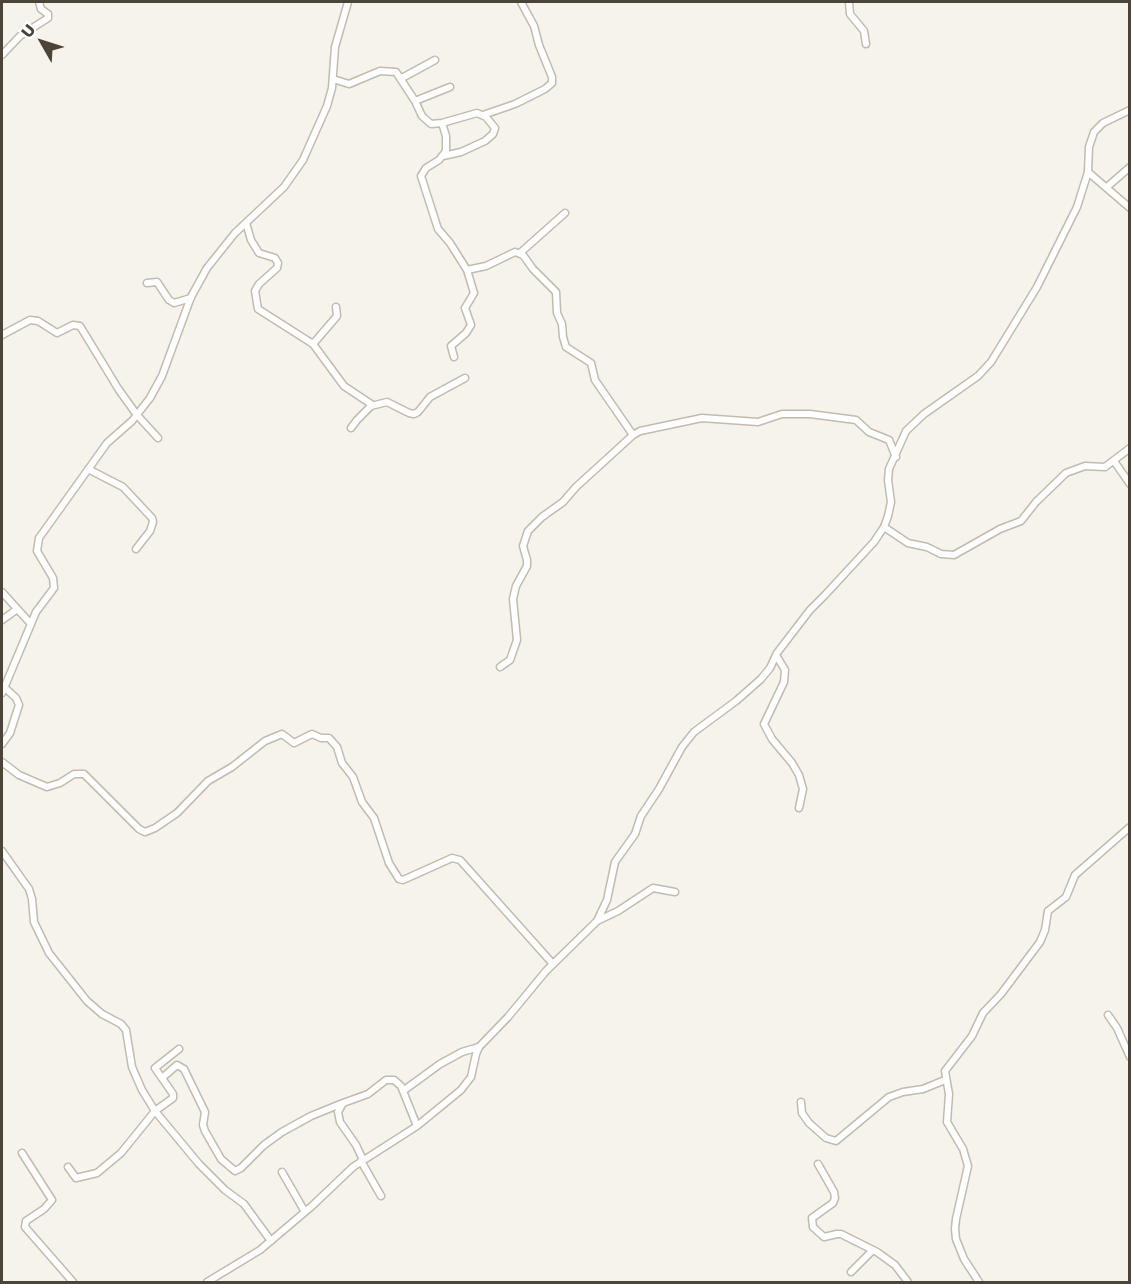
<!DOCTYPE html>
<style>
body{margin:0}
#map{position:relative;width:1131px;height:1284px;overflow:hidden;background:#f6f3ec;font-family:"Golos Text",sans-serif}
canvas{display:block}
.frame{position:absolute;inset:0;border:3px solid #4b4439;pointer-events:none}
.north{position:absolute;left:12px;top:12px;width:60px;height:60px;-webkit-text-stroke:4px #fff;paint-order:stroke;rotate:309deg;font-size:16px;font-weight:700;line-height:24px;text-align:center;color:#4b4439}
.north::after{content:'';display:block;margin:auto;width:21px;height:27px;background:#4b4439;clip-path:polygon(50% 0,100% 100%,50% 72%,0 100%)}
</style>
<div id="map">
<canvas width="1131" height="1284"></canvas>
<div class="frame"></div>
<div class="north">U</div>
</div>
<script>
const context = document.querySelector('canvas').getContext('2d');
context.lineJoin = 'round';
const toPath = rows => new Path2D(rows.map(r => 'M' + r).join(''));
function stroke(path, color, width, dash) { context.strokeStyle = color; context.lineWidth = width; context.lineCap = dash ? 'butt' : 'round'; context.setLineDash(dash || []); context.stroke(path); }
const minor = toPath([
 [849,2,850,14,864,31,866,44],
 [2,55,20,36,48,18,48,14,41,9,39,2],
 [402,78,435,60],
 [333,79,349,84,380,71,396,72,415,101,422,116,431,124,442,123,446,136,446,151,439,160,426,168,421,176,438,229,450,243,467,270,486,266,515,252,523,255,533,269,556,292,557,313,562,324,563,337,566,347,591,363,595,380,633,435,640,431,702,418,758,422,782,414,810,414,856,420,869,432,889,440,896,457],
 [415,101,450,87],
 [483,115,515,104,545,89,552,83,552,77,539,45,534,26,521,2],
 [442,123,477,113,486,117,495,128,493,134,485,141,461,152,443,156],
 [1088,172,1130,208],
 [1107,187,1130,167],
 [246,223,251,240,259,253,275,258,278,263,277,268,259,284,255,291,258,309,313,344,344,386,371,404,370,407,357,420,351,428],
 [520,253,565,213],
 [147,283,157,282,169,300,174,303,191,298],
 [2,335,30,320,38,321,57,333,73,325,80,326,119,390,137,415,158,438],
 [313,344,337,316,336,307],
 [454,357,451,346,466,333,471,325,465,308,474,293,467,270],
 [371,406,387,402,409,413,414,414,418,412,430,397,465,378],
 [1114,461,1130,484],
 [88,469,123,487,152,518,153,522,150,531,136,549],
 [884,527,908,543,927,547,941,554,954,555,1000,529,1021,521,1036,502,1066,473,1085,466,1105,467,1130,448],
 [2,592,31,624],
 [2,620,16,610],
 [776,655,785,670,784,682,764,724,772,739,792,763,799,775,803,789,799,808],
 [500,667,510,660,517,640,513,599,516,586,527,566,527,560,523,546,528,531,542,517,563,502,576,487,633,435],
 [2,693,36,612,54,588,53,578,37,551,39,538,107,443,132,421,150,398,162,376,191,297,207,268,235,233,284,187,303,160,327,106,332,88,335,47,348,2],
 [2,744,10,733,19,705,16,698,4,687],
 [2,762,19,775,47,787,60,783,74,774,84,774,139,829,145,832,155,828,177,813,208,781,232,767,265,741,282,734,294,743,312,734,321,738,329,738,337,747,342,763,353,777,362,802,374,818,389,863,399,879,403,880,452,858,460,860,553,964],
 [2,851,29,889,32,899,34,922,49,953,87,1001,102,1014,121,1024,126,1030,132,1067,142,1090,155,1111,199,1164,225,1190,244,1204,271,1241],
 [597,921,618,911,653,888,675,892],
 [1108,1015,1117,1028,1130,1057],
 [162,1078,177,1065,184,1069,205,1112,203,1125,205,1131,221,1159,235,1171,241,1168,264,1145,282,1132,311,1116,343,1103],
 [403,1091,440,1064,462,1052,479,1047],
 [801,1102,802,1113,809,1123,826,1138,836,1141,889,1097,903,1092,923,1089,945,1080],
 [22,1153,52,1200,44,1209,26,1221,25,1227,73,1282],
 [363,1160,356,1145,340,1122,338,1112,343,1103,368,1094,386,1080,394,1080,401,1086,417,1126],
 [361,1161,381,1196],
 [818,1164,834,1192,835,1198,833,1203,812,1218,813,1227,824,1237,837,1234,841,1234,877,1252,895,1265,908,1282],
 [68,1167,76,1178,97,1173,121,1153,155,1111,173,1098,173,1094,155,1068,179,1049],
 [282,1172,305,1212],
 [851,1272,873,1250],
 [207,1282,260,1250,312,1206,353,1167,417,1126,461,1090,471,1077,476,1054,479,1047,508,1017,546,971,597,921,607,900,615,862,635,834,641,816,659,789,682,747,694,732,736,701,761,679,770,668,777,653,810,610,825,595,874,542,884,527,888,516,891,502,888,480,889,469,906,431,924,414,978,376,991,362,1037,287,1077,207,1088,172,1089,147,1094,132,1103,123,1130,110],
 [979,1282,964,1259,956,1239,955,1229,956,1219,968,1166,963,1149,947,1122,949,1094,945,1071,972,1036,983,1013,1001,994,1040,942,1045,930,1048,911,1066,897,1075,875,1130,827]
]);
stroke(minor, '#c2bbae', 9);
stroke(minor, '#fff', 6);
</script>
